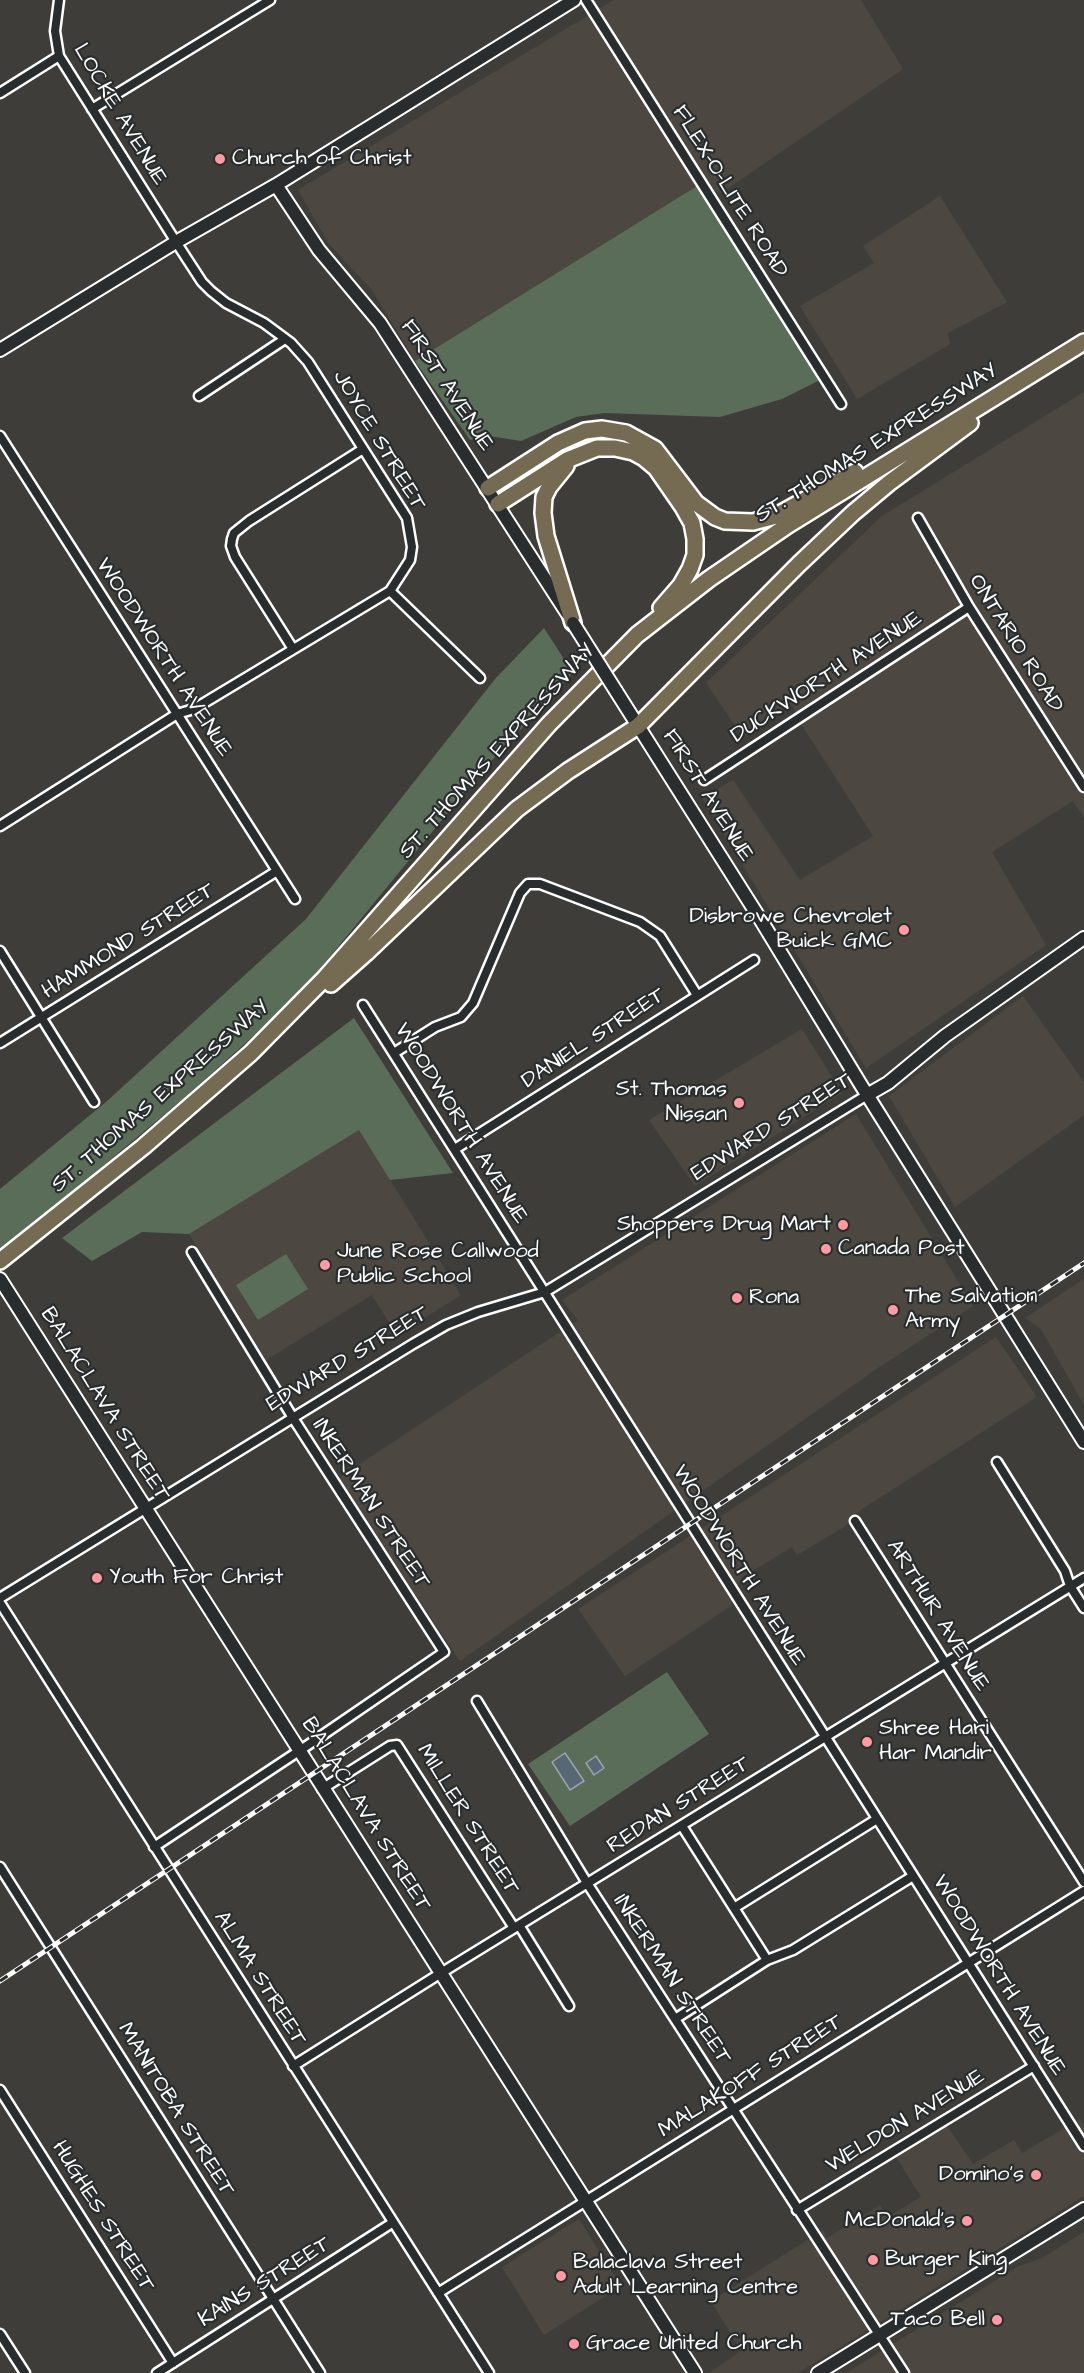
<!DOCTYPE html>
<style>
body{margin:0}
canvas{display:block;background:#3e3d39}
</style>
<canvas width="1084" height="2373"></canvas>
<script>
const context = document.querySelector('canvas').getContext('2d');
context.lineJoin = 'round';
function paint(path, color) { context.fillStyle = color; context.fill(path, 'evenodd'); }
const toPath = rows => new Path2D(rows.map(r => 'M' + r).join(''));
function stroke(path, color, width, dash) { context.strokeStyle = color; context.lineWidth = width; context.lineCap = dash ? 'butt' : 'round'; context.setLineDash(dash || []); context.stroke(path); }
function label(font, color, halo, rows, align = 'center') {
  context.font = font + ' "Architects Daughter",sans-serif'; context.lineWidth = 4.5; context.setLineDash([]); context.textBaseline = 'middle'; context.strokeStyle = halo; context.fillStyle = color; for (const [text, x, y, turn = 0] of rows) {
    context.save(); context.translate(x, y); context.rotate((+turn || 0) * Math.PI / 180); context.textAlign = isNaN(turn) ? turn : align; if (halo) context.strokeText(text, 0, 0); context.fillText(text, 0, 0); context.restore();
  }
}
const built = toPath([
 [614,0,861,0,903,69,721,193,697,186,415,361,372,290,329,244,298,190],
 [940,196,1007,302,948,333,950,344,857,399,800,306,874,263,863,246],
 [1084,392,1084,817,1073,801,992,852,1046,945,866,1068,702,798,733,780,800,880,873,836,803,727,792,705,743,737,706,683,882,516],
 [1023,996,1084,1082,1084,1115,955,1207,889,1096],
 [802,1029,842,1093,695,1186,649,1120],
 [856,1114,973,1306,875,1370,460,1661,337,1479,578,1320,562,1300],
 [359,1129,461,1295,397,1335,372,1295,266,1360,189,1234],
 [1084,1279,1084,1405,1041,1329,1025,1318],
 [996,1337,1037,1397,862,1509,844,1527,797,1555,792,1547,741,1578,731,1606,625,1676,578,1609],
 [1080,2119,1084,2125,1084,2196,798,2373,709,2373,741,2351,711,2301,823,2230,827,2238,880,2205,887,2217,921,2197,896,2157,947,2126,973,2164,1014,2140,1022,2153],
 [579,2219,621,2286,544,2335,502,2267],
 [1084,2232,1084,2373,846,2373,1019,2266,1042,2258]
]);
const green = toPath([
 [697,186,820,380,782,399,720,417,604,413,576,417,521,441,489,436,470,440,415,361],
 [544,628,573,673,482,771,297,997,184,1098,0,1252,0,1189,106,1102,306,919,495,679],
 [354,1018,453,1173,390,1180,359,1130,189,1234,142,1232,92,1261,62,1238],
 [286,1254,308,1289,258,1320,236,1285],
 [667,1672,709,1734,570,1826,528,1764]
]);
const water = toPath([
 [565,1753,584,1781,570,1790,552,1762,565,1753],
 [596,1756,604,1768,594,1775,586,1763,596,1756]
]);
const street = toPath([
 [586,0,841,404],
 [0,93,59,56],
 [92,109,270,0],
 [199,396,285,339],
 [0,436,295,899],
 [918,518,969,607,1084,787],
 [390,591,480,678],
 [293,649,235,557,231,546,232,539,234,533,249,521,363,449],
 [704,780,969,607],
 [0,826,177,714,194,709,390,591,410,560,412,547,407,518,308,362,291,343,264,323,226,303,211,291,202,282,176,242,59,56,55,31,59,0],
 [0,951,94,1102],
 [363,1005,1084,2146],
 [0,1043,277,871],
 [394,1053,435,1027,461,1017,473,1003,520,893,528,884,540,884,640,922,660,936,697,995],
 [455,1149,754,960],
 [997,1462,1065,1571,1070,1586,1084,1608],
 [855,1521,1084,1882],
 [0,1598,413,1344,446,1325,478,1312,545,1292,867,1095],
 [0,1603,489,2373],
 [477,1701,587,1883,904,2373],
 [322,1789,390,1746,397,1745,514,1928],
 [682,1826,767,1960],
 [154,1847,308,1745,444,1652,293,1418,192,1252],
 [0,1867,320,2373],
 [734,1908,877,1819],
 [519,1925,569,2006],
 [675,2019,767,1960,793,1950,913,1876],
 [293,2066,441,1973,1084,1578],
 [0,2090,173,2363],
 [797,2210,1034,2066],
 [438,2293,1084,1891],
 [0,2334,25,2373],
 [157,2373,392,2223]
]);
const secondary = toPath([
 [276,185,319,250,380,323,567,613],
 [0,350,176,242,276,185,574,0],
 [616,691,762,922,861,1085,1084,1442],
 [867,1095,888,1083,945,1036,1084,938],
 [0,1279,695,2373],
 [818,2373,1084,2209]
]);
const highway = toPath([
 [566,466,549,487,544,497,543,513,546,536,573,623],
 [488,488,558,443,585,431,602,429,626,433,655,449,696,503,715,517,725,521,753,522,776,516,855,472],
 [498,504,567,460,597,448,615,448,633,452,644,458,656,468,683,507,692,523,695,539,695,555,690,569,681,585,661,608],
 [331,984,366,953,517,809,568,771,638,726,799,564,853,513,889,483,970,423],
 [0,1261,143,1147,251,1053,324,979,549,724,637,635,709,579,788,525,1084,342]
]);
const rail = toPath([
 [0,1981,1084,1263]
]);
const secondaryBridge = toPath([
 [573,623,616,691]
]);
const markers = [
 [220,159,6,"#ff9aa2"],
 [904,930,6,"#ff9aa2"],
 [739,1103,6,"#ff9aa2"],
 [843,1225,6,"#ff9aa2"],
 [826,1249,6,"#ff9aa2"],
 [325,1265,6,"#ff9aa2"],
 [737,1298,6,"#ff9aa2"],
 [893,1310,6,"#ff9aa2"],
 [97,1578,6,"#ff9aa2"],
 [867,1742,6,"#ff9aa2"],
 [1036,2175,6,"#ff9aa2"],
 [967,2221,6,"#ff9aa2"],
 [873,2260,6,"#ff9aa2"],
 [561,2276,6,"#ff9aa2"],
 [997,2320,6,"#ff9aa2"],
 [574,2344,6,"#ff9aa2"]
];
const streetNames = [
 ["LOCKE AVENUE",119,115,59],
 ["FLEX-O-LITE ROAD",729,192,58],
 ["FIRST AVENUE",446,386,57],
 ["JOYCE STREET",378,441,59],
 ["ST. THOMAS EXPRESSWAY",877,444,-32],
 ["ONTARIO ROAD",1015,644,58],
 ["WOODWORTH AVENUE",163,658,57],
 ["DUCKWORTH AVENUE",827,678,-33],
 ["ST. THOMAS EXPRESSWAY",498,752,-48],
 ["FIRST AVENUE",707,796,58],
 ["HAMMOND STREET",129,942,-32],
 ["DANIEL STREET",594,1039,-33],
 ["ST. THOMAS EXPRESSWAY",161,1097,-41],
 ["WOODWORTH AVENUE",460,1124,58],
 ["EDWARD STREET",772,1128,-32],
 ["EDWARD STREET",348,1360,-31],
 ["BALACLAVA STREET",104,1405,58],
 ["INKERMAN STREET",370,1504,57],
 ["WOODWORTH AVENUE",738,1566,58],
 ["ARTHUR AVENUE",937,1616,58],
 ["REDAN STREET",679,1806,-32],
 ["BALACLAVA STREET",365,1815,58],
 ["MILLER STREET",467,1820,58],
 ["WOODWORTH AVENUE",998,1976,58],
 ["ALMA STREET",259,1979,58],
 ["INKERMAN STREET",671,1980,57],
 ["MALAKOFF STREET",751,2077,-32],
 ["MANITOBA STREET",175,2110,58],
 ["WELDON AVENUE",906,2122,-31],
 ["HUGHES STREET",102,2217,58],
 ["KAINS STREET",265,2283,-32]
];
const poiNames = [
 ["Church of Christ",232,159],
 ["Disbrowe Chevrolet",892,917,"right"],
 ["Buick GMC",892,942,"right"],
 ["St. Thomas",727,1090,"right"],
 ["Nissan",727,1115,"right"],
 ["Shoppers Drug Mart",831,1225,"right"],
 ["Canada Post",838,1249],
 ["June Rose Callwood",337,1252],
 ["Public School",337,1277],
 ["The Salvation",905,1297],
 ["Army",905,1322],
 ["Rona",749,1298],
 ["Youth For Christ",109,1578],
 ["Shree Hari",879,1729],
 ["Har Mandir",879,1754],
 ["Domino's",1024,2175,"right"],
 ["McDonald's",955,2221,"right"],
 ["Burger King",885,2260],
 ["Balaclava Street",573,2263],
 ["Adult Learning Centre",573,2288],
 ["Taco Bell",985,2320,"right"],
 ["Grace United Church",586,2344]
];
paint(built, '#4c4841');
paint(green, '#596d58');
paint(water, '#586774');
stroke(water, '#9ba4ac', 1.5);
stroke(street, '#fff', 13);
stroke(secondary, '#fff', 16);
stroke(highway, '#fff', 20);
stroke(street, '#2a2d2e', 8);
stroke(secondary, '#2a2d2e', 12);
stroke(highway, '#746b52', 15);
stroke(rail, '#fff', 5);
stroke(rail, '#2a2d2e', 3, [9]);
stroke(secondaryBridge, '#fff', 16, []);
stroke(secondaryBridge, '#2a2d2e', 12);
for (const [x, y, r, color] of markers) { const dot = new Path2D(); dot.arc(x, y, r, 0, 2 * Math.PI); context.fillStyle = color; context.fill(dot); stroke(dot, '#2a2d2e', 2); }
label('22px', '#fff', '#2a2d2e', streetNames);
label('22px', '#fff', '#2a2d2e', poiNames, 'left');
</script>
